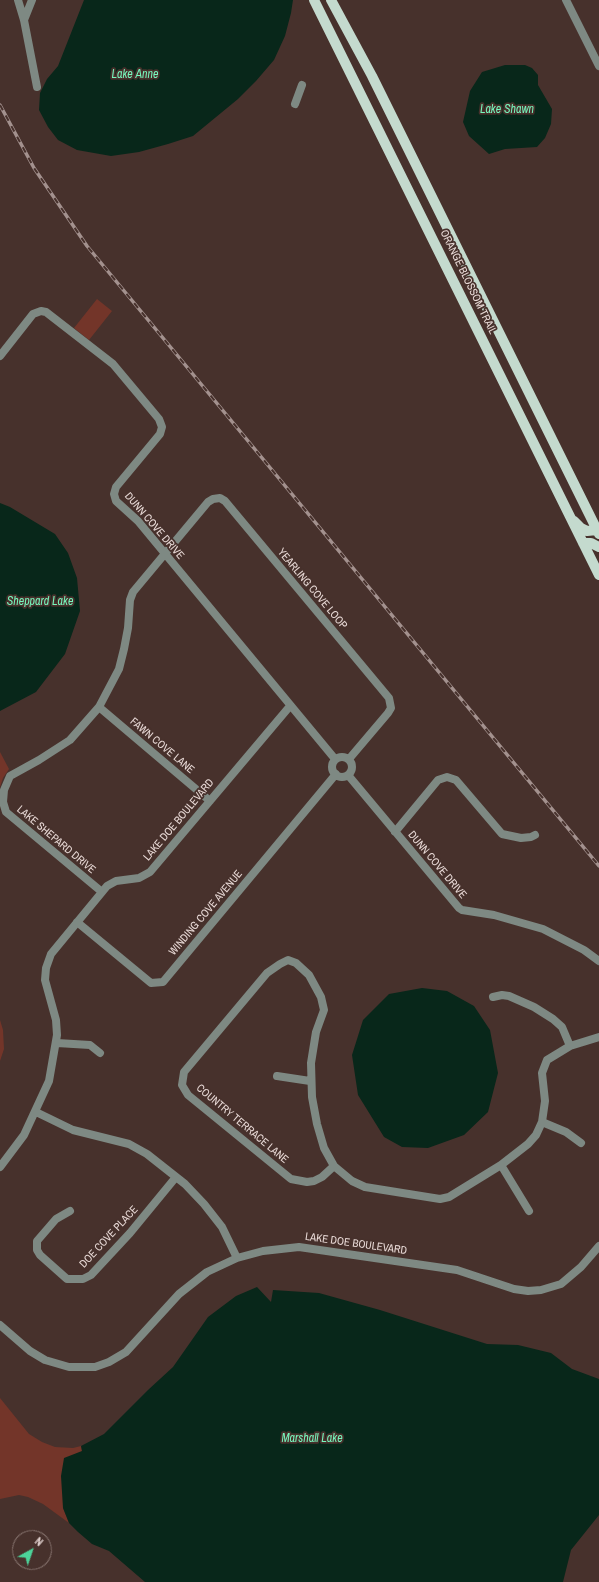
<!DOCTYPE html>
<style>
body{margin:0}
#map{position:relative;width:599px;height:1582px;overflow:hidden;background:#47312c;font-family:"Archivo Narrow",sans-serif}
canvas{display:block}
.north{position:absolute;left:12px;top:1530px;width:40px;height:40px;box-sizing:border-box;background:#47312c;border:1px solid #887570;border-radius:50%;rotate:40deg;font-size:11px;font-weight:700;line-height:16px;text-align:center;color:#e9dad7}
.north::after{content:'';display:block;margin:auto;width:14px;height:18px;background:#4cd39a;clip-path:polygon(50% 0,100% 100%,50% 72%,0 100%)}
</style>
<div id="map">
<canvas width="599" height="1582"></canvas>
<div class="north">N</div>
</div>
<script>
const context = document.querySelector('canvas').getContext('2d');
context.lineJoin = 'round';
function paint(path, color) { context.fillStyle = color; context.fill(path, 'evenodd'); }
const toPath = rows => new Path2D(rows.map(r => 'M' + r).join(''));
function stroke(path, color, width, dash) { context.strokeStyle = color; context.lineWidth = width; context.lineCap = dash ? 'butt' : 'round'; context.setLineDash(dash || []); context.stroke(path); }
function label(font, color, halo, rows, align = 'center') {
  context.font = font + ' "Archivo Narrow",sans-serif'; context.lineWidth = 3.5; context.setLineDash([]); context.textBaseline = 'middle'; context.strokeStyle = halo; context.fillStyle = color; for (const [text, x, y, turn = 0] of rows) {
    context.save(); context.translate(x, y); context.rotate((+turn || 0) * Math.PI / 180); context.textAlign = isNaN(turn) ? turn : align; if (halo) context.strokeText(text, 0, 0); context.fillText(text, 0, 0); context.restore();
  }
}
const green = toPath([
 [97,299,112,311,89,340,74,328],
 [0,752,9,769,3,778,0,787],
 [0,1020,3,1030,4,1049,0,1061],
 [0,1398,29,1434,42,1442,55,1447,73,1448,81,1446,82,1451,63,1508,69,1523,43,1504,28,1497,19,1495,0,1499]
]);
const water = toPath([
 [84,0,293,0,291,13,285,36,274,60,256,81,238,99,193,136,168,144,139,152,111,156,77,150,58,140,48,127,39,110,40,93,47,79,58,66],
 [505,65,525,65,532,68,538,75,538,85,552,109,551,124,545,138,537,147,505,149,489,154,469,136,463,122,470,91,482,72],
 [0,503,10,507,55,534,68,553,77,578,80,611,65,654,36,692,0,711],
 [422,988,447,991,474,1006,490,1030,498,1073,488,1112,464,1135,428,1148,402,1147,384,1137,358,1095,352,1055,363,1020,389,994],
 [257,1287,271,1302,273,1290,319,1293,380,1310,487,1344,518,1345,551,1353,572,1369,599,1379,599,1515,571,1550,563,1582,145,1582,109,1551,92,1544,78,1532,69,1523,63,1508,61,1476,64,1458,82,1451,81,1446,104,1434,148,1390,173,1367,208,1317,236,1296]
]);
const minor = toPath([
 [18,0,24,20,37,87],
 [566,0,599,66],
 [24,20,32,0],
 [295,104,302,85],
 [0,356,33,314,41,311,46,312,113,364,159,419,162,427,160,434,116,487,114,494,116,501,138,521,335,759],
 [99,707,210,801],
 '332 767a10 10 0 1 1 20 0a10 10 0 1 1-20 0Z',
 [348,775,459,908,462,910,494,915,543,929,584,950,599,961],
 [395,832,438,780,447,777,456,780,502,834,521,838,531,837,535,835],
 [102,892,6,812,3,802,4,790,10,776,39,760,70,740,99,707,119,669,124,649,128,628,130,600,133,592,208,502,213,499,220,498,225,501,389,698,391,708,388,713,349,759],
 [77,922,151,983,163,982,336,774],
 [493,997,502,995,509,996,534,1007,553,1019,562,1027,570,1046],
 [57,1043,90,1045,100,1053],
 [277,1076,310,1081],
 [36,1112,73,1130,129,1144,147,1154,185,1184,204,1204,222,1227,237,1258],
 [542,1122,566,1132,581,1143],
 [501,1165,529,1211],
 [334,1166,322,1177,314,1181,307,1182,291,1179,188,1095,182,1085,184,1072,267,973,280,964,288,960,296,963,309,975,321,997,324,1010,316,1032,311,1063,312,1097,317,1124,324,1148,334,1166,352,1181,365,1187,440,1199,449,1197,501,1165,528,1144,536,1135,542,1122,545,1101,542,1073,547,1060,570,1046,599,1037],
 [0,1167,24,1135,49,1081,57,1035,56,1020,45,980,46,968,51,954,107,886,116,881,139,878,150,872,290,706],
 [70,1211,56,1219,37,1241,37,1250,40,1255,67,1279,83,1279,91,1275,130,1233,176,1177],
 [0,1325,30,1351,45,1360,69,1367,95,1367,109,1362,126,1352,179,1294,207,1272,237,1258,263,1251,299,1247,457,1270,514,1289,528,1291,541,1290,561,1284,581,1267,599,1246]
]);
const major = toPath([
 [314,0,599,575],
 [331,0,372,76,599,534],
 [574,521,581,528,587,531,597,530],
 [583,543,591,543,599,547]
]);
const rail = toPath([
 [0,105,34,168,87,246,599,866]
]);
const streetNames = [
 ["ORANGE BLOSSOM TRAIL",468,282,64],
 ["DUNN COVE DRIVE",154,526,49],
 ["YEARLING COVE LOOP",312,589,50],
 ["FAWN COVE LANE",162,746,40],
 ["LAKE DOE BOULEVARD",179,820,-50],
 ["LAKE SHEPARD DRIVE",56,840,40],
 ["DUNN COVE DRIVE",437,865,50],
 ["WINDING COVE AVENUE",206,913,-50],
 ["COUNTRY TERRACE LANE",242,1124,40],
 ["DOE COVE PLACE",109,1237,-47],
 ["LAKE DOE BOULEVARD",356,1244,8]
];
const waterNames = [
 ["Lake Anne",135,75],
 ["Lake Shawn",507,110],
 ["Sheppard Lake",40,602],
 ["Marshall Lake",312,1439]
];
paint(green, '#733529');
paint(water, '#08271a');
stroke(minor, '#7e8983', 8);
stroke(major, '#c4dace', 10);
stroke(rail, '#a3918e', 3.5);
stroke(rail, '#47312c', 2, [6]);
label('11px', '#e9dad7', '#47312c', streetNames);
label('italic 12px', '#77f7bd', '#47312c', waterNames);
</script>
